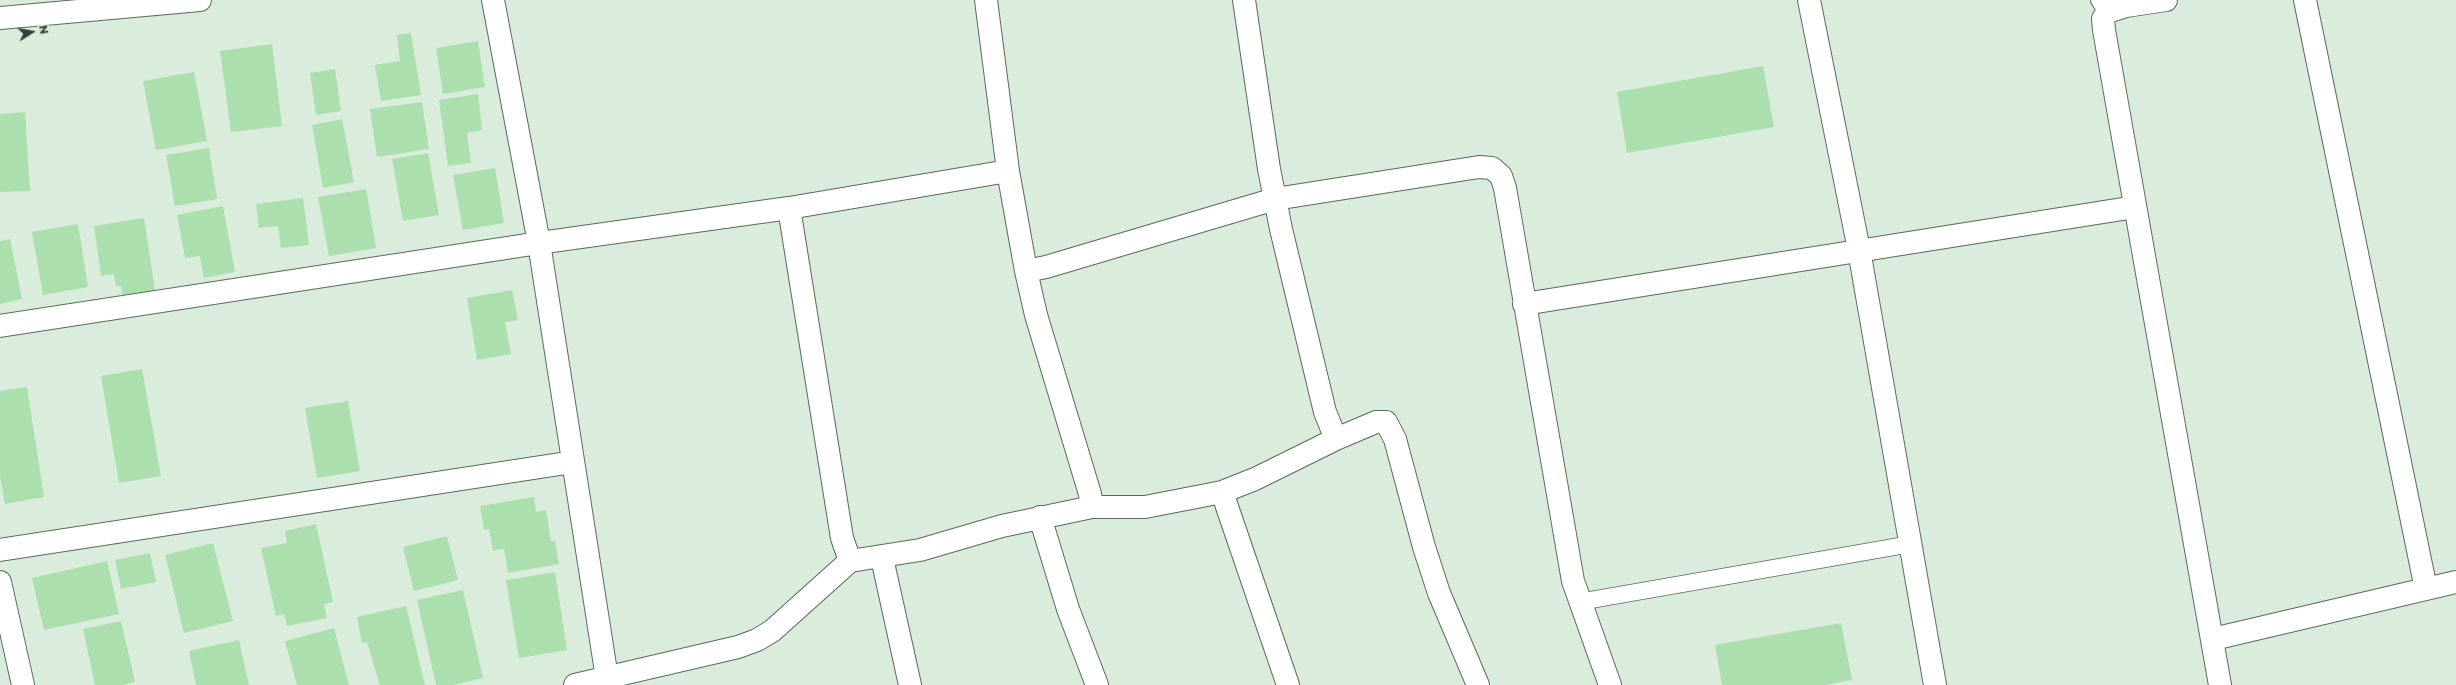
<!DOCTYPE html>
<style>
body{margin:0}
#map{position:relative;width:2456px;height:685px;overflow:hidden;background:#daecdb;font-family:Montserrat,sans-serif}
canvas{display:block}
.north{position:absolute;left:12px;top:12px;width:40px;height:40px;-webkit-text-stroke:3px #daecdb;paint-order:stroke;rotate:79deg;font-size:11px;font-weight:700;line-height:16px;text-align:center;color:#373e37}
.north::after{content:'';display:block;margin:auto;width:14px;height:18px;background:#373e37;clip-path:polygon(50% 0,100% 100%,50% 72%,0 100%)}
</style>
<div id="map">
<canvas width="2456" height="685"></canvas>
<div class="north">N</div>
</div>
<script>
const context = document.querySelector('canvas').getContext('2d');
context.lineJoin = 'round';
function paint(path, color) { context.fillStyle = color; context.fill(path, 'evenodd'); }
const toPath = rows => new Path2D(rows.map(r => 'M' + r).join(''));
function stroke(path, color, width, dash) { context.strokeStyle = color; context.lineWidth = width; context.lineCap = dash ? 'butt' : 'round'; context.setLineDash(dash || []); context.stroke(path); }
const building = toPath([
 [411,33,421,95,381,101,375,65,400,61,397,35],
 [478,41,485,87,443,94,436,48],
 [272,44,282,126,231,132,220,51],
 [1763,66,1774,127,1627,153,1617,92],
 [335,69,341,111,316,115,310,73],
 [194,72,207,141,156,150,143,81],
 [478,94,482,130,467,133,471,163,448,166,439,100],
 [422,102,429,149,377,157,370,109],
 [25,112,30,191,0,192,0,114],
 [342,119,354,182,323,188,312,125],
 [209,148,217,199,175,206,166,155],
 [428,153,439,215,403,221,392,159],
 [495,168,504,223,463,230,453,175],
 [366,189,376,248,329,256,318,197],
 [303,198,309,245,281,248,278,226,259,228,256,204],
 [223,206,235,272,204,278,200,256,185,258,177,215],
 [144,218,155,290,122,295,121,286,116,286,114,274,101,276,94,226],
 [78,224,88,287,43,295,32,232],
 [10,239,22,299,0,304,0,241],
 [512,290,518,320,505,322,511,354,477,360,467,298],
 [142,369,161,476,119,483,101,376],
 [27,387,44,497,5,504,0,477,0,391],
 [348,401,360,471,317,478,305,408],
 [534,497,536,512,546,510,551,541,555,541,559,564,508,573,504,549,493,551,489,529,484,530,480,506],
 [316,524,333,602,324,604,327,618,287,626,284,614,276,616,261,548,287,543,285,531],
 [447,536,458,580,414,591,403,547],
 [213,543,233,621,184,633,165,555],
 [150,553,156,582,121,589,115,560],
 [107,561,119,614,44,630,32,578],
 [555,572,567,650,519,658,506,580],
 [463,590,483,678,453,685,436,685,417,600],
 [406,606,425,685,380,685,367,642,362,643,357,617],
 [121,621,135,682,122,685,95,685,83,629],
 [1841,623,1852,680,1825,685,1722,685,1715,645],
 [334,628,349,685,297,685,285,641],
 [239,640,249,685,196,685,189,651]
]);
const service = toPath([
 [2099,0,2107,12],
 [1579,602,1911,544]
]);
const minor = toPath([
 [493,0,539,243,607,678],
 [986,0,1008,171,1026,271,1036,315,1090,494,1092,507],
 [1244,0,1269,169,1281,229,1325,412,1336,439],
 [2166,0,2126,6,2107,12,2103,19,2104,30,2220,685],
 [2305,0,2426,589],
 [789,208,842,538,850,561],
 [1026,271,1046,267,1275,199,1479,167,1492,168,1501,176,1505,188,1573,581,1610,685],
 [1524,304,2135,207],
 [0,326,539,243,789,208,1008,171],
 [1222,492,1288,685],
 [1040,517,1068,609,1097,685],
 [0,550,573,462],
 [882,558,910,685],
 [0,582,23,685],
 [2213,639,2456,582],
 [575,685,738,647,757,640,772,631,850,561,920,550,1002,526,1092,507,1145,507,1222,492,1255,479,1336,439,1376,422,1386,422,1395,439,1424,547,1439,593,1478,685]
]);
const tertiary = toPath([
 [1809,0,1859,250,1935,685],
 [0,18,200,0]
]);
paint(building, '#abe0ae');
stroke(service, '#5a695a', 18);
stroke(minor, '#5a695a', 24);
stroke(tertiary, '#5a695a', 24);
stroke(service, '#fff', 16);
stroke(minor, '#fff', 22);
stroke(tertiary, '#fff', 22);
</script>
